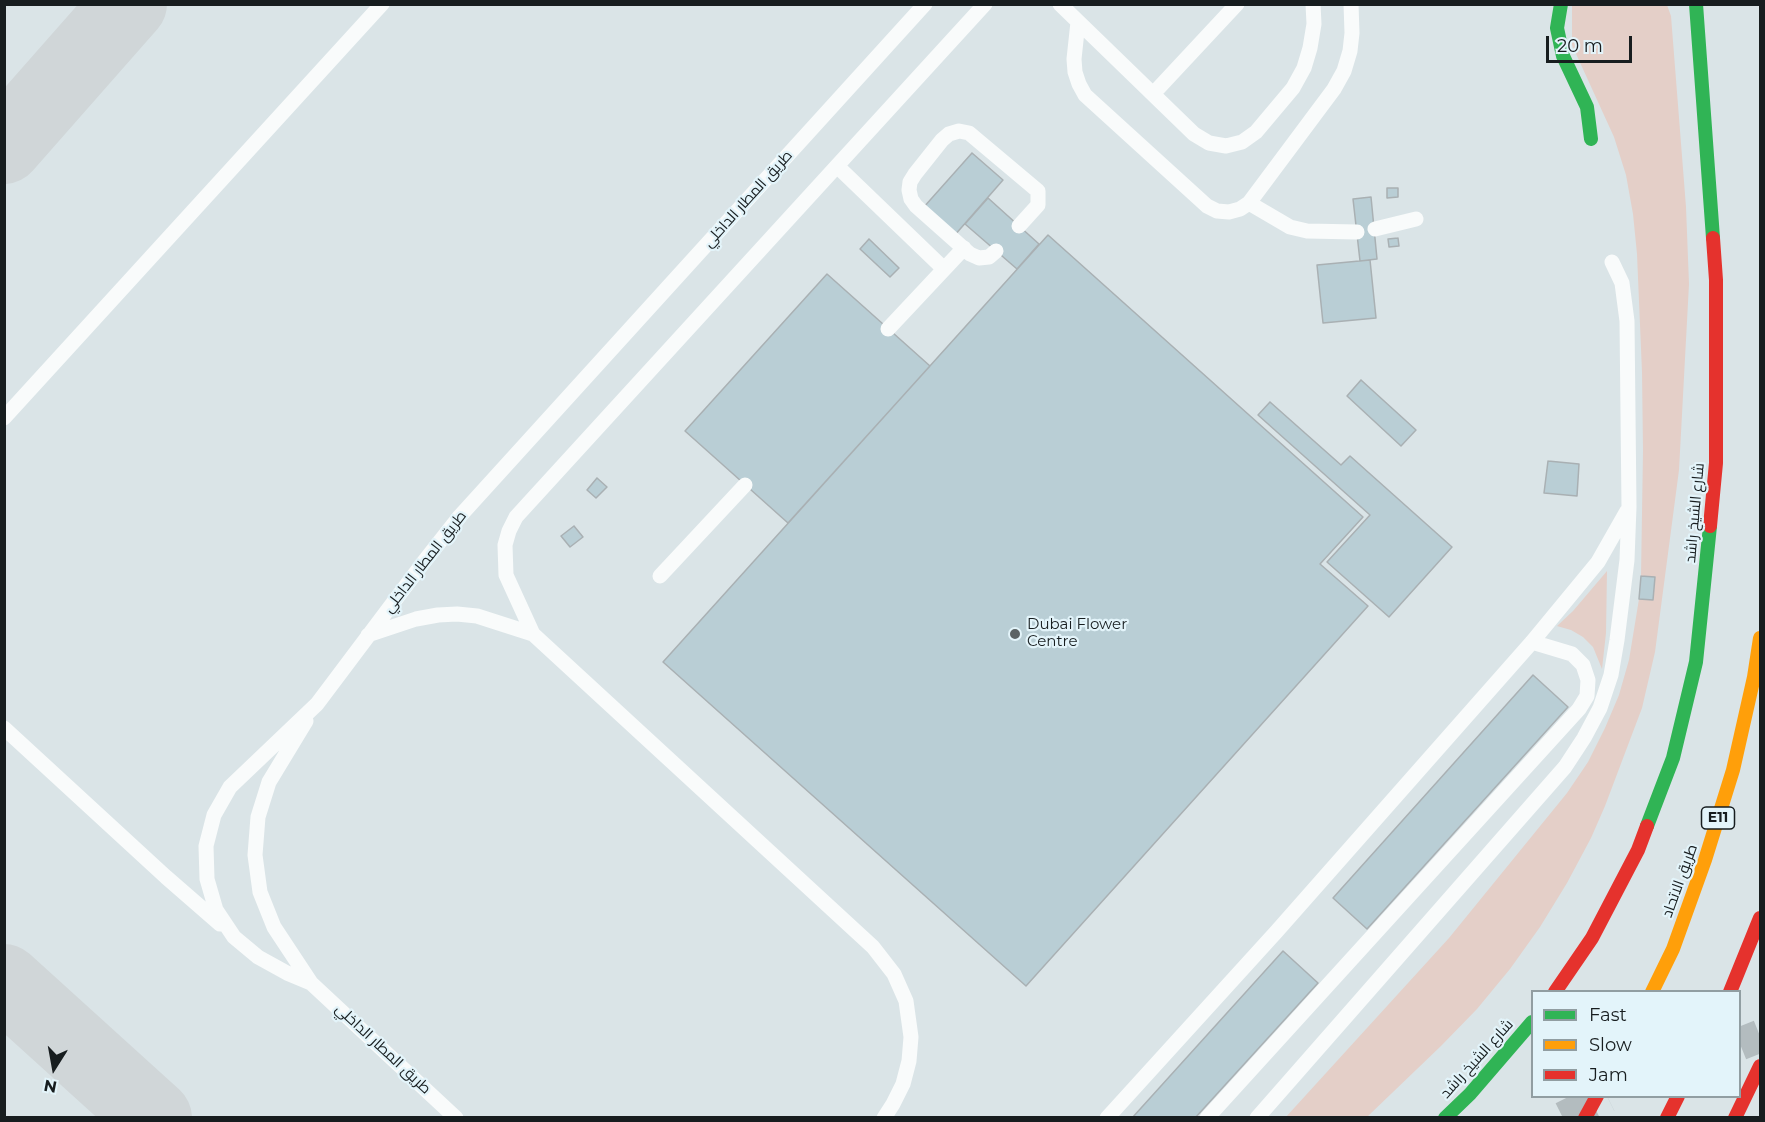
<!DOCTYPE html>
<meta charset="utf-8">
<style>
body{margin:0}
#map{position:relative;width:1765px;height:1122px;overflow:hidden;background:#dae4e7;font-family:Montserrat,sans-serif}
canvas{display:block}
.frame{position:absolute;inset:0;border:6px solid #171d1f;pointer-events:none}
.legend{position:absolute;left:1531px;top:990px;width:210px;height:108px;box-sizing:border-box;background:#e3f4fa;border:2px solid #919ea2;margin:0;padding:8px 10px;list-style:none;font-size:18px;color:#171d1f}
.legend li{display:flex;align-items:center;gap:12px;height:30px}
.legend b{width:30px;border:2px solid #919ea2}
.north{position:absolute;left:24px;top:1038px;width:60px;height:60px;-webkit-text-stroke:4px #e3f4fa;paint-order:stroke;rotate:191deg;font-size:16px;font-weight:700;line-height:24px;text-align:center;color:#171d1f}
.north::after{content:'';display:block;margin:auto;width:21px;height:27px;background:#171d1f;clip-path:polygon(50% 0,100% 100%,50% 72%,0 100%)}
.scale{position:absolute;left:1546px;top:36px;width:86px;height:27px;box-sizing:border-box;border:3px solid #171d1f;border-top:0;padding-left:8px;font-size:18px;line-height:21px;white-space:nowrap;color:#171d1f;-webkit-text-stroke:4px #e3f4fa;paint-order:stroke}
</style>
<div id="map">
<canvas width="1765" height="1122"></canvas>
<div class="frame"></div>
<ul class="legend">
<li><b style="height:8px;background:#30b455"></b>Fast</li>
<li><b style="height:8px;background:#ff9f0a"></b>Slow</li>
<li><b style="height:8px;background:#e5322d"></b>Jam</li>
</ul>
<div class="north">N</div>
<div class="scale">20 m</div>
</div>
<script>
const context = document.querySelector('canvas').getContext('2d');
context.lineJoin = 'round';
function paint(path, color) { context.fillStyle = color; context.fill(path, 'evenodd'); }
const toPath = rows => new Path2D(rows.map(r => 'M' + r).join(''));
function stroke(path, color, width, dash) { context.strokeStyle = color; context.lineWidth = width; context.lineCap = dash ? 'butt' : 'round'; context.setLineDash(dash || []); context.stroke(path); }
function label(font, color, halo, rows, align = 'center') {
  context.font = font + ' Montserrat,Cairo,sans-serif'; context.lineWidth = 4.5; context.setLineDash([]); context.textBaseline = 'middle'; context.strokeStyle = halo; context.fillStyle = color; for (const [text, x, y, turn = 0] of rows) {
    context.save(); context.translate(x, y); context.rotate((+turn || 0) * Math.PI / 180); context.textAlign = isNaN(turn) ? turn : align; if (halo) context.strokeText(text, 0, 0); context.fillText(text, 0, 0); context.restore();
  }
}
const green = toPath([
 [1572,5,1667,5,1671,16,1686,207,1689,284,1679,470,1655,652,1642,708,1605,806,1591,838,1567,883,1540,927,1510,969,1477,1009,1441,1046,1367,1117,1285,1118,1449,938,1567,793,1588,762,1605,728,1619,695,1629,660,1639,599,1653,600,1655,577,1641,576,1643,451,1642,372,1637,254,1633,214,1626,175,1614,137,1572,45],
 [1607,571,1606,633,1602,669,1593,647,1583,637,1571,630,1557,626,1573,611]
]);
const taxiway = toPath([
 [4,146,129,4],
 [4,982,154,1118]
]);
const building = toPath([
 [972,153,1003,180,954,236,923,208,972,153],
 [1387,188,1398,188,1398,197,1387,198,1387,188],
 [1371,197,1377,259,1360,261,1353,199,1371,197],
 [988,198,1039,244,1017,269,965,224,988,198],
 [1048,235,1363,517,1320,564,1368,606,1026,986,663,662,1048,235],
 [1398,238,1399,246,1389,247,1388,239,1398,238],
 [869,239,899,268,890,277,860,249,869,239],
 [1370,260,1376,318,1323,323,1317,265,1370,260],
 [827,274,930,366,788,523,685,431,827,274],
 [1361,380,1416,430,1401,446,1347,396,1361,380],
 [1270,402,1341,465,1350,456,1452,547,1389,617,1327,562,1370,515,1258,415,1270,402],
 [1548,461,1579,464,1577,496,1544,493,1548,461],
 [597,478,607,487,596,498,587,490,597,478],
 [574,526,583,537,570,547,561,536,574,526],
 [1641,576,1655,577,1653,600,1639,599,1641,576],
 [1533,675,1568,707,1367,929,1333,898,1533,675],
 [1283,951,1318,983,1195,1118,1132,1118,1283,951]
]);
const secondaryTunnel = toPath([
 [1740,1044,1760,1036],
 [1563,1118,1607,1096]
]);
const lane = toPath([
 [1060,4,1194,134,1209,143,1226,146,1242,142,1256,132,1293,88,1304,68,1310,48,1314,24,1313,4],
 [1078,22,1074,59,1075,72,1079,84,1085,95,1207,206,1217,211,1229,212,1240,209,1249,203,1334,89,1344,71,1350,51,1352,33,1351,4],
 [1153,94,1237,4],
 [837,166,944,269],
 [1249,203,1290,227,1307,231,1357,232],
 [1375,229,1416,219],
 [996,251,989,257,979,258,970,254,916,206,911,199,909,190,910,182,915,174,942,140,949,134,959,131,969,133,1038,191,1038,205,1019,226],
 [888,329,964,248],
 [4,418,382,4],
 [660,576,745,485],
 [368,635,416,619,438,615,457,614,477,616,533,634],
 [306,721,269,782,258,817,255,855,260,892,274,927,311,983],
 [4,728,166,877,220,924],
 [456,1118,311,983,287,973,258,957,234,937,216,910,207,879,206,846,214,815,230,787,317,704,423,563,460,516,925,4],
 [884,1118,893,1104,903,1084,909,1061,911,1037,906,1001,894,974,873,947,533,634,506,575,505,545,509,531,516,517,526,506,985,4],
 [1107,1118,1277,931,1532,642,1598,562,1627,511],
 [1207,1118,1579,709,1587,696,1588,680,1583,665,1572,654,1532,642],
 [1257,1118,1565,767,1584,738,1600,708,1611,675,1617,640,1627,560,1629,507,1627,321,1622,283,1612,262]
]);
const fast = toPath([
 [1561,4,1557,28,1563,56,1587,107,1591,139],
 [1696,4,1713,238],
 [1647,826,1673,758,1696,662,1710,526],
 [1445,1118,1470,1094,1532,1022]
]);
const slow = toPath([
 [1652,992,1673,949,1705,860,1733,770,1754,677,1760,638]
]);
const jam = toPath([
 [1710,526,1716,463,1716,280,1713,238],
 [1555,992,1592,938,1638,850,1647,826],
 [1730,992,1760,918],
 [1585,1118,1597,1096],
 [1667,1118,1678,1096],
 [1735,1118,1760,1066]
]);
const markers = [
 [1015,634,6,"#5b6365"]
];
const shields = [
 [1718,818,33]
];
const shieldNames = [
 ["E11",1718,818]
];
const streetNames = [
 ["طريق المطار الداخلي",748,199,-48],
 ["شارع الشيخ راشد",1695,513,-85],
 ["طريق المطار الداخلي",425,562,-52],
 ["طريق الاتحاد",1680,881,-70],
 ["طريق المطار الداخلي",383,1049,43],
 ["شارع الشيخ راشد",1477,1059,-48]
];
const poiNames = [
 ["Dubai Flower",1027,625],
 ["Centre",1027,642]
];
paint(green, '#e4cfc8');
stroke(taxiway, '#d0d6d8', 76);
paint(building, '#b9ced5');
stroke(building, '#a9b0b3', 1.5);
stroke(secondaryTunnel, '#b3bcbf', 33, [33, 16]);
stroke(lane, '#f9fbfb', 15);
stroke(fast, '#30b455', 14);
stroke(slow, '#ff9f0a', 14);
stroke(jam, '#e5322d', 14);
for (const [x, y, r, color] of markers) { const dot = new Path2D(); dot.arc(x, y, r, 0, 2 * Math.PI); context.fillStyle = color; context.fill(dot); stroke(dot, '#e3f4fa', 2); }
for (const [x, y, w] of shields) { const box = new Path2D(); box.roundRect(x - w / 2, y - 11, w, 22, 4.5); context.fillStyle = '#e3f4fa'; context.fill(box); stroke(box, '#171d1f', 1.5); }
label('bold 14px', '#171d1f', null, shieldNames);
label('15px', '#171d1f', '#e3f4fa', streetNames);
label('15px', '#171d1f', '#e3f4fa', poiNames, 'left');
</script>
